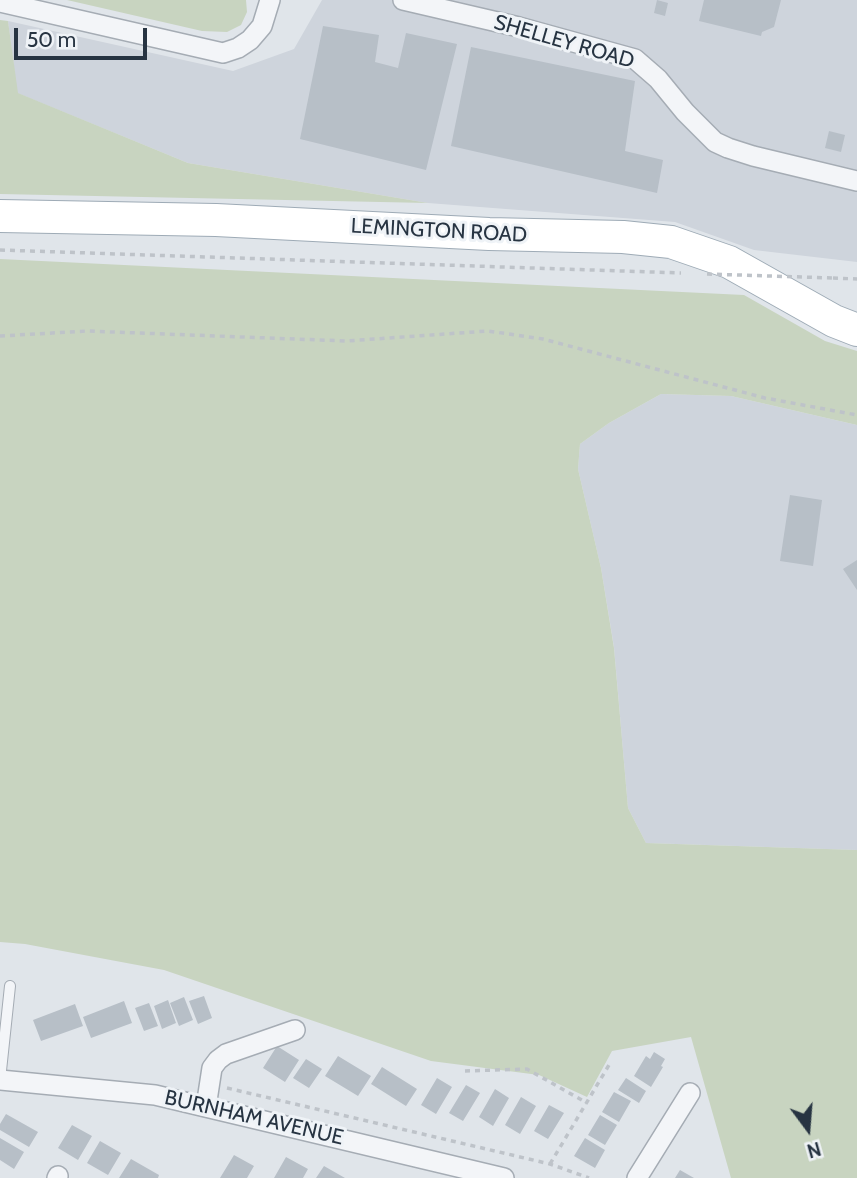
<!DOCTYPE html>
<style>
body{margin:0}
#map{position:relative;width:857px;height:1178px;overflow:hidden;background:#e0e5ea;font-family:Cabin,sans-serif}
canvas{display:block}
.north{position:absolute;left:773px;top:1094px;width:70px;height:70px;-webkit-text-stroke:5px #eff3f7;paint-order:stroke;rotate:164deg;font-size:19px;font-weight:700;line-height:28px;text-align:center;color:#273442}
.north::after{content:'';display:block;margin:auto;width:24px;height:32px;background:#273442;clip-path:polygon(50% 0,100% 100%,50% 72%,0 100%)}
.scale{position:absolute;left:14px;top:28px;width:133px;height:32px;box-sizing:border-box;border:4px solid #273442;border-top:0;padding-left:9px;font-size:21px;line-height:24px;white-space:nowrap;color:#273442;-webkit-text-stroke:5px #eff3f7;paint-order:stroke}
</style>
<div id="map">
<canvas width="857" height="1178"></canvas>
<div class="north">N</div>
<div class="scale">50 m</div>
</div>
<script>
const context = document.querySelector('canvas').getContext('2d');
context.lineJoin = 'round';
function paint(path, color) { context.fillStyle = color; context.fill(path, 'evenodd'); }
const toPath = rows => new Path2D(rows.map(r => 'M' + r).join(''));
function stroke(path, color, width, dash) { context.strokeStyle = color; context.lineWidth = width; context.lineCap = dash ? 'butt' : 'round'; context.setLineDash(dash || []); context.stroke(path); }
function label(font, color, halo, rows, align = 'center') {
  context.font = font + ' Cabin,sans-serif'; context.lineWidth = 6; context.setLineDash([]); context.textBaseline = 'middle'; context.strokeStyle = halo; context.fillStyle = color; for (const [text, x, y, turn = 0] of rows) {
    context.save(); context.translate(x, y); context.rotate((+turn || 0) * Math.PI / 180); context.textAlign = isNaN(turn) ? turn : align; if (halo) context.strokeText(text, 0, 0); context.fillText(text, 0, 0); context.restore();
  }
}
const built = toPath([
 [322,0,857,0,857,262,754,250,675,222,428,203,188,163,17,93,8,21,233,71,294,49],
 [661,394,731,396,857,425,857,850,646,843,628,808,614,647,601,568,578,469,580,444,609,423]
]);
const green = toPath([
 [67,0,246,0,247,12,241,25,227,32,202,31],
 [0,20,8,21,18,93,188,163,428,203,0,194],
 [0,259,744,295,825,341,857,351,857,425,731,396,661,394,609,423,580,444,578,469,601,568,614,648,628,808,646,843,857,850,857,1178,731,1178,691,1037,612,1051,587,1097,539,1075,431,1061,164,970,25,944,0,942]
]);
const building = toPath([
 [657,0,668,3,665,16,654,13],
 [704,0,781,0,774,27,762,32,761,36,699,21],
 [323,26,379,35,375,62,398,68,406,33,457,44,426,170,300,139],
 [471,47,635,81,625,151,663,160,657,193,451,146],
 [829,131,845,135,841,152,825,148],
 [790,495,822,500,813,566,780,561],
 [857,560,857,590,843,569],
 [204,996,212,1018,198,1024,189,1001],
 [184,997,193,1020,179,1026,170,1003],
 [168,1000,176,1023,162,1029,154,1006],
 [124,1001,132,1023,91,1038,83,1017],
 [149,1003,158,1026,144,1031,135,1008],
 [75,1004,83,1026,41,1041,33,1020],
 [277,1046,299,1060,285,1082,263,1068],
 [654,1052,665,1059,661,1066,663,1067,651,1087,634,1076,646,1056,650,1059],
 [338,1056,371,1076,358,1096,325,1076],
 [306,1059,322,1069,309,1088,293,1078],
 [382,1067,417,1089,406,1106,371,1084],
 [437,1078,452,1087,436,1114,421,1105],
 [626,1078,646,1091,639,1103,618,1090],
 [466,1085,480,1093,463,1121,449,1113],
 [495,1089,509,1098,493,1126,479,1117],
 [614,1092,631,1101,619,1122,602,1112],
 [521,1097,536,1106,520,1134,505,1125],
 [549,1105,564,1113,548,1139,534,1131],
 [6,1114,38,1132,29,1147,0,1130,0,1124],
 [600,1115,617,1125,605,1145,588,1135],
 [72,1125,92,1136,78,1160,58,1148],
 [0,1138,24,1152,14,1169,0,1160],
 [585,1138,605,1150,595,1168,574,1156],
 [100,1141,121,1153,108,1175,87,1163],
 [234,1155,254,1166,247,1178,220,1178],
 [286,1157,308,1169,303,1178,274,1178],
 [131,1159,159,1175,158,1178,119,1178],
 [324,1166,345,1178,316,1178],
 [680,1170,694,1178,675,1178]
]);
const path = toPath([
 [0,250,681,273],
 [833,278,857,279],
 [0,336,87,331,346,341,488,331,543,339,765,398,857,415],
 [465,1071,527,1069,587,1103],
 [227,1088,550,1164,589,1178],
 [550,1164,609,1065]
]);
const service = toPath([
 [0,1080,10,986]
]);
const minor = toPath([
 [403,0,519,27,635,59,658,79,685,112,715,142,728,148,753,156,857,181],
 [0,2,223,53,238,48,250,40,262,26,270,0],
 [0,1080,155,1095,504,1178],
 [206,1107,212,1068,218,1060,226,1054,295,1030],
 [57,1178,58,1176],
 [637,1178,690,1093]
]);
const primary = toPath([
 [0,216,216,220,489,234,623,237,671,242,729,262,834,321,857,330]
]);
const pathBridge = toPath([
 [707,274,833,278]
]);
const streetNames = [
 ["SHELLEY ROAD",564,42,16],
 ["LEMINGTON ROAD",439,231,3],
 ["BURNHAM AVENUE",254,1118,13]
];
paint(built, '#ced4dc');
paint(green, '#c8d4c0');
paint(building, '#b7bfc7');
stroke(service, '#a5acb4', 12);
stroke(minor, '#a5acb4', 22);
stroke(primary, '#9eabb6', 34);
stroke(path, '#bec3c9', 3.5, [5, 5]);
stroke(service, '#f3f5f8', 10);
stroke(minor, '#f3f5f8', 19);
stroke(primary, '#fff', 32);
stroke(pathBridge, '#bec3c9', 3.5, [5, 5]);
label('21px', '#273442', '#eff3f7', streetNames);
</script>
